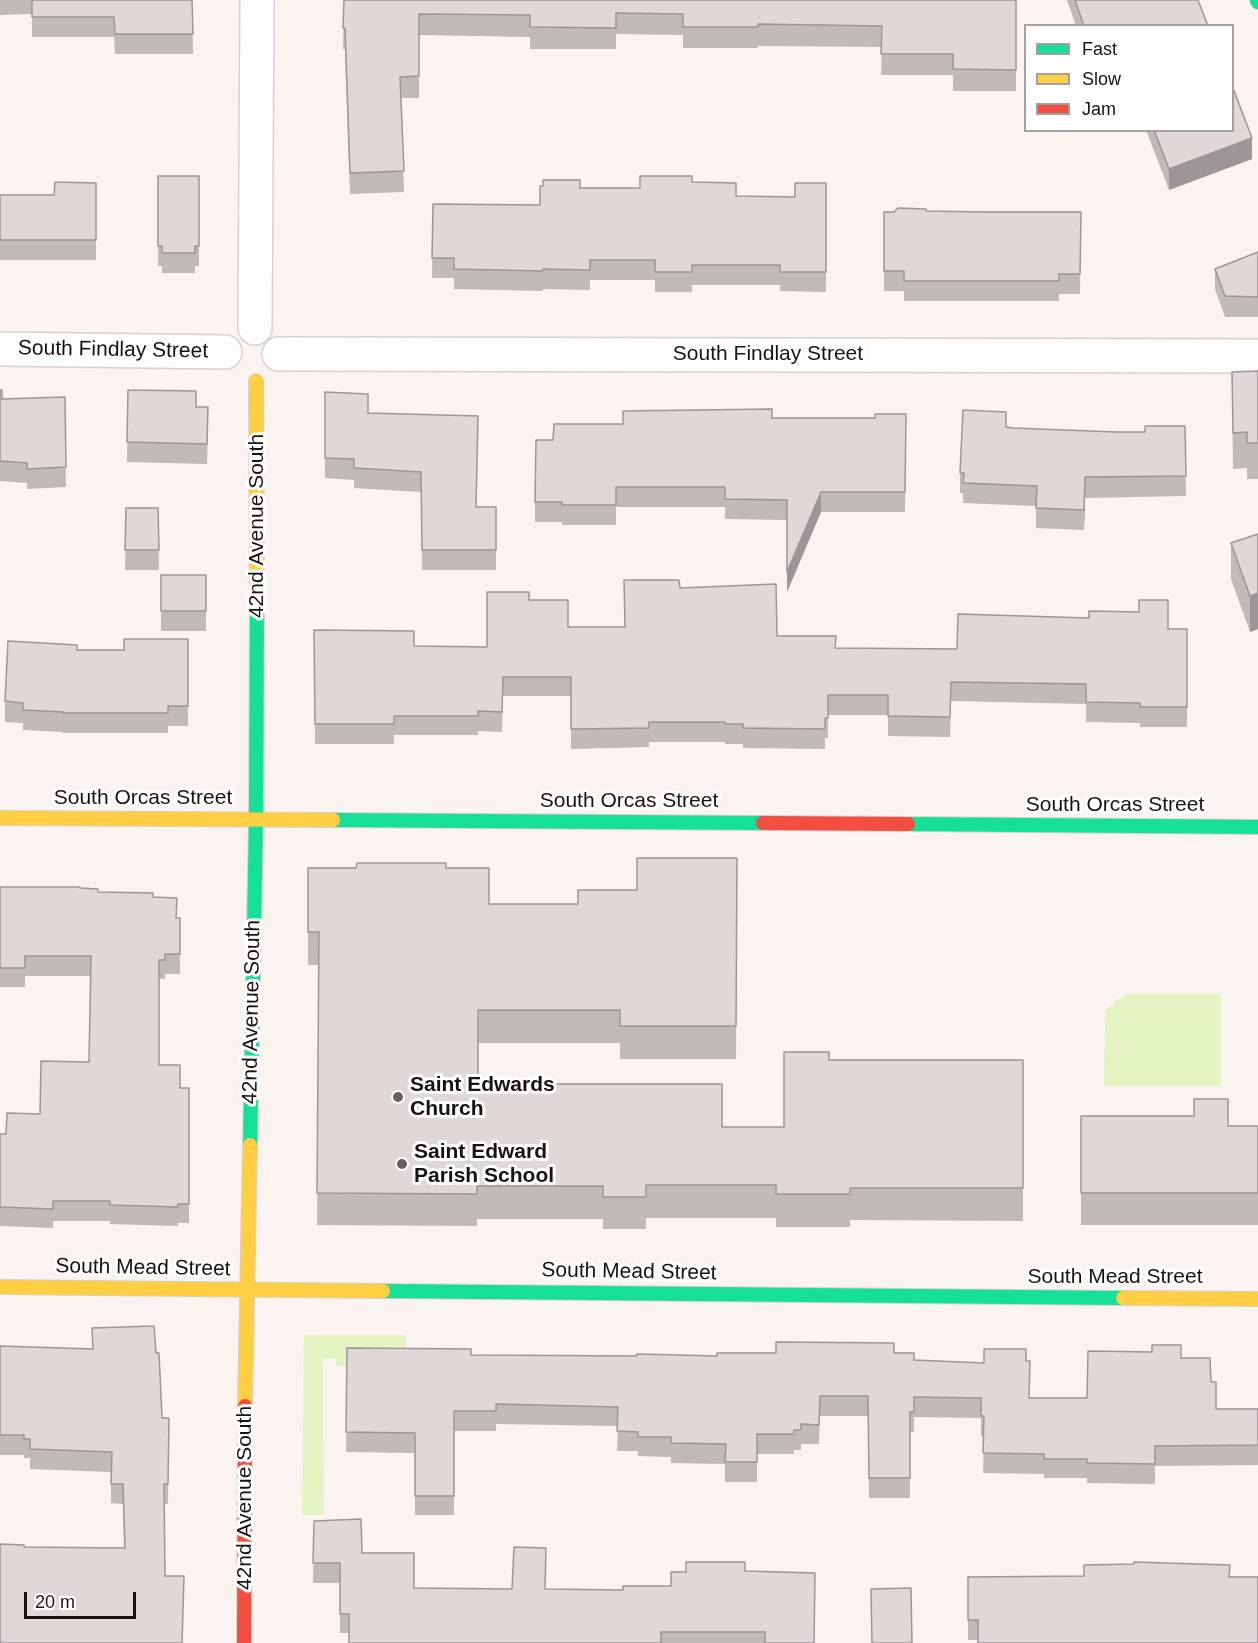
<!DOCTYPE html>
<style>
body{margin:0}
#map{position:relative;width:1258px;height:1643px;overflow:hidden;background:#faf3f0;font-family:Helvetica,sans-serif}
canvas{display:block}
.legend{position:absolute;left:1024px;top:24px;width:210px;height:108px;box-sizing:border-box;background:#fff;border:2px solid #a3a19f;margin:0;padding:8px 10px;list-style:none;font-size:18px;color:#181310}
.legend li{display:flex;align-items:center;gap:12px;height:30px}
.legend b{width:30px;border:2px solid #a3a19f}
.scale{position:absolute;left:24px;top:1592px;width:112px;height:27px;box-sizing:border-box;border:3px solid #181310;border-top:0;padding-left:8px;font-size:18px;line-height:21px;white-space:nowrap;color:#181310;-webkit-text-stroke:4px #fff;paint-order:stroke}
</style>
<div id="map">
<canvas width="1258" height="1643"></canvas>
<ul class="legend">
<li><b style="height:8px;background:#16e098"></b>Fast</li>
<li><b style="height:8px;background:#ffcf43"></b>Slow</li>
<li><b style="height:8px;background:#f24e42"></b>Jam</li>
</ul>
<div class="scale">20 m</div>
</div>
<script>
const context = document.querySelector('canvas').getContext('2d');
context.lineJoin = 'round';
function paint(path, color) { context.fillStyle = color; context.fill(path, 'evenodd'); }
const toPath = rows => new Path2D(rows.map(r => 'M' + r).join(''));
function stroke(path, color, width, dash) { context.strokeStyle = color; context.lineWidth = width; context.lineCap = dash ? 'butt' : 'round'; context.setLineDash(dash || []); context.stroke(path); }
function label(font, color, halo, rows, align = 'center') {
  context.font = font + ' Helvetica,sans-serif'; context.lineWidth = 6; context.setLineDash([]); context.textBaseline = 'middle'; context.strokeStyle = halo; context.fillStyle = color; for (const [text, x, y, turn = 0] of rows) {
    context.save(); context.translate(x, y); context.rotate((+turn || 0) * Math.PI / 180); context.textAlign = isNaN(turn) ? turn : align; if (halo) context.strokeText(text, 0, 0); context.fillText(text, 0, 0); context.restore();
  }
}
const green = toPath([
 [1126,994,1221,994,1221,1086,1104,1086,1105,1010],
 [304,1335,406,1335,406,1364,336,1366,336,1358,323,1359,324,1515,302,1515]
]);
const street = toPath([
 [255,328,257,0],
 [0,349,225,352],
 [279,354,1258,356]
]);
const fast = toPath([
 [1257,0,1258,2],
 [333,820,763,823],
 [908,824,1258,827],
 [250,1145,256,819,257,601],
 [383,1291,1123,1298]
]);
const slow = toPath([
 [256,381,257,601],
 [0,818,333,820],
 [0,1287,383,1291],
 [1123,1298,1258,1299],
 [245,1406,250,1145]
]);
const jam = toPath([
 [763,823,908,824],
 [244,1643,245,1406]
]);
const wall = toPath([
 [0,0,192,0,193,54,115,54,114,37,32,37,32,14,0,15],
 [344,0,1016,0,1016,91,953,91,953,75,881,75,882,47,758,46,758,48,683,48,683,35,616,34,616,49,530,49,530,37,419,35,419,98,401,98,404,192,350,194,345,50,343,49],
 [1067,0,1198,0,1208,26,1076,26],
 [1146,130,1233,130,1252,159,1169,190],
 [158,176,199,176,199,266,195,266,195,273,162,273,162,266,158,266],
 [692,182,736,196,795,197,826,183,826,292,780,291,780,285,692,285,692,292,655,292,655,280,590,280,590,290,543,289,543,291,454,289,454,278,432,278,433,204,540,205,580,188,640,188],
 [96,183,96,260,0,260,0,195,54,195],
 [926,211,985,212,1081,212,1080,294,1059,294,1059,301,904,301,904,291,884,291,884,212],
 [1258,252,1258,317,1225,317,1215,289,1215,269],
 [1258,371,1258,479,1247,479,1247,468,1233,469,1232,372],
 [0,390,2,399,65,397,66,487,27,489,27,483,0,481],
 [128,390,208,427,207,464,127,462],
 [325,392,368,413,478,436,476,507,496,507,496,570,422,570,421,492,354,488,354,480,325,478],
 [906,414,905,512,821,512,787,592,787,520,725,519,725,507,616,507,616,525,562,525,562,522,535,522,535,502,553,440,623,424,772,418,875,418],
 [1185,426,1186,496,1085,498,1084,530,1036,528,1036,506,963,503,963,493,960,493,960,473,1006,428,1116,432,1145,432],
 [126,508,158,508,159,570,125,570],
 [1258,534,1258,629,1250,632,1231,579,1231,543],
 [161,575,206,575,206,631,161,631],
 [680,588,777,636,836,648,957,649,1168,629,1187,629,1187,727,1140,727,1140,723,1086,722,1086,704,951,701,950,737,888,736,888,715,828,715,828,738,825,738,825,749,743,748,743,744,725,744,725,742,649,742,649,747,571,749,571,696,503,696,502,732,478,731,478,735,394,735,394,744,315,744,314,630,414,646,487,647,529,600,568,627,625,627],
 [188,639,188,726,168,726,168,733,63,733,63,732,23,730,23,723,5,722,5,701,77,650,124,650],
 [737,858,736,1059,620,1059,620,1043,478,1043,478,1084,722,1127,784,1127,829,1060,1023,1060,1023,1221,850,1220,850,1227,776,1227,776,1218,646,1218,646,1229,603,1229,603,1219,477,1219,477,1226,317,1225,319,965,308,965,308,868,446,868,489,904,578,904,637,890],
 [0,887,80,888,98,892,153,897,177,918,180,918,180,974,165,974,165,979,159,979,159,1065,180,1088,189,1088,189,1223,178,1223,178,1226,110,1224,110,1221,53,1221,53,1228,0,1226,0,1134,6,1134,40,1114,89,1062,91,976,25,976,25,987,0,987],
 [1081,1116,1228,1126,1258,1126,1258,1225,1081,1225],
 [92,1328,156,1353,162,1418,169,1418,168,1504,165,1504,165,1576,184,1596,24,1547,124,1548,123,1504,111,1503,111,1472,30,1469,30,1458,24,1458,24,1455,0,1455,0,1346,92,1349],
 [347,1348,471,1355,717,1356,776,1353,894,1353,914,1360,984,1363,1026,1361,1029,1398,1087,1398,1181,1358,1211,1382,1216,1409,1258,1409,1258,1465,1155,1466,1155,1484,1087,1483,1087,1478,1044,1478,1044,1474,983,1473,984,1436,981,1436,981,1418,914,1417,914,1432,910,1432,910,1498,869,1498,868,1416,820,1416,819,1444,801,1444,801,1450,794,1450,794,1454,757,1454,757,1482,725,1482,725,1464,671,1463,671,1457,638,1456,638,1451,617,1451,618,1426,496,1424,496,1431,454,1431,454,1515,415,1515,415,1453,346,1452],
 [314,1521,414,1588,512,1589,546,1568,545,1589,623,1590,671,1586,745,1571,815,1593,814,1643,349,1643,349,1633,340,1633,340,1583,313,1583],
 [1230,1565,978,1640,968,1640,968,1577,1084,1576]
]);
const shadedWall = toPath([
 [1252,138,1252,159,1169,190,1169,169],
 [1085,477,1085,498,1084,530,1084,510],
 [821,492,821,512,787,592,787,572],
 [1258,593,1258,629,1250,632,1250,596]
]);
const building = toPath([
 [32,0,192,0,193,34,115,34,114,17,32,17,32,0],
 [344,0,1016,0,1016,70,953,69,953,54,881,54,882,26,758,24,758,27,683,27,683,14,616,13,616,28,530,27,530,15,419,14,419,76,400,77,404,171,350,173,345,28,343,28,344,0],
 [1075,0,1198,0,1208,26,1084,26,1075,0],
 [1233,88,1252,138,1169,169,1154,130,1233,130,1233,88],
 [158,176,199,176,199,246,195,246,195,253,162,253,162,246,158,246,158,176],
 [640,176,692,176,692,182,736,183,736,196,795,197,795,183,826,183,826,272,780,272,780,265,692,265,692,272,655,272,655,260,590,260,590,270,543,269,543,271,454,269,454,258,432,258,433,204,540,205,540,186,543,186,543,180,580,180,580,188,640,188,640,176],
 [55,182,96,183,96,240,0,240,0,195,54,195,55,182],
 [898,208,926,209,926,211,985,212,1081,212,1080,274,1059,274,1059,281,904,281,904,271,884,271,884,212,894,212,898,208],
 [1258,252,1258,297,1225,296,1215,269,1258,252],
 [1258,371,1258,443,1247,443,1247,432,1233,433,1232,372,1258,371],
 [0,390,2,390,2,399,65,397,66,467,27,469,27,463,0,461,0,390],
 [128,390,196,391,196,407,208,407,207,444,127,442,128,390],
 [325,392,368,394,368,413,478,416,476,507,496,507,496,550,422,550,421,472,354,468,354,459,325,458,325,392],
 [772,409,772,418,875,418,875,414,906,414,905,492,821,492,787,572,787,500,725,499,725,487,616,487,616,505,562,505,562,502,535,502,536,440,553,440,554,424,623,424,623,411,772,409],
 [963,410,1006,412,1006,427,1013,428,1116,432,1145,432,1145,426,1185,426,1186,476,1085,477,1084,510,1036,508,1037,486,963,483,964,473,960,473,963,410],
 [126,508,158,508,159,550,125,550,126,508],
 [1258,534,1258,593,1250,596,1231,543,1258,534],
 [161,575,206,575,206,611,161,611,161,575],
 [624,580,679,580,680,588,776,584,777,636,836,636,835,648,957,649,958,614,1089,618,1089,611,1139,612,1139,600,1168,600,1168,629,1187,629,1187,707,1140,707,1140,703,1086,702,1086,684,951,682,950,717,888,716,888,695,828,695,828,718,825,718,825,729,743,728,743,724,725,724,725,722,649,722,649,728,571,729,571,677,503,677,502,712,478,711,478,716,394,716,394,724,315,724,314,630,414,631,414,646,487,647,487,592,529,592,529,600,568,600,568,627,625,627,624,580],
 [124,639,188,639,188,706,168,706,168,713,63,713,63,712,23,710,23,703,5,701,8,641,77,645,77,650,124,650,124,639],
 [637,858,737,858,736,1026,620,1026,620,1010,478,1010,478,1084,722,1084,722,1127,784,1127,784,1052,829,1052,829,1060,1023,1060,1023,1188,850,1188,850,1194,776,1194,776,1185,646,1185,646,1197,603,1197,603,1186,477,1186,477,1194,317,1193,319,932,308,932,308,868,356,868,357,863,446,863,446,868,489,868,489,904,578,904,578,890,637,890,637,858],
 [0,887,80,887,80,888,98,889,98,892,153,893,153,897,177,898,176,918,180,918,180,954,165,954,165,960,159,960,159,1065,180,1065,180,1088,189,1088,189,1204,178,1204,178,1207,110,1205,110,1201,53,1201,53,1209,0,1207,0,1134,6,1134,7,1113,40,1114,41,1061,89,1062,91,956,25,956,25,968,0,968,0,887],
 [1194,1099,1228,1099,1228,1126,1258,1126,1258,1193,1081,1193,1081,1116,1194,1116,1194,1099],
 [154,1326,156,1353,159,1353,162,1418,169,1418,168,1484,164,1484,165,1576,184,1576,182,1643,0,1643,0,1544,24,1545,24,1547,125,1548,123,1484,111,1484,112,1452,30,1449,30,1439,24,1439,24,1435,0,1435,0,1346,93,1349,92,1328,154,1326],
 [776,1342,894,1343,894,1353,914,1353,914,1360,984,1363,984,1349,1026,1349,1026,1361,1030,1361,1029,1398,1087,1398,1088,1351,1152,1352,1152,1345,1181,1345,1181,1358,1210,1358,1211,1382,1216,1382,1216,1409,1258,1409,1258,1445,1155,1446,1155,1464,1087,1463,1087,1459,1044,1459,1044,1454,983,1453,984,1416,981,1416,981,1398,914,1397,914,1412,910,1412,910,1478,869,1478,868,1396,820,1396,819,1425,801,1424,801,1430,794,1430,794,1434,757,1434,757,1462,725,1462,726,1444,671,1443,671,1437,638,1437,638,1432,617,1431,618,1407,496,1404,496,1411,454,1411,454,1496,415,1496,415,1433,346,1432,347,1348,471,1349,471,1355,637,1356,637,1354,717,1356,717,1353,776,1353,776,1342],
 [361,1519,362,1553,414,1553,414,1588,512,1589,514,1547,546,1548,545,1589,623,1590,623,1586,671,1586,671,1572,686,1572,686,1562,745,1562,745,1571,815,1573,814,1643,765,1643,765,1632,661,1632,661,1643,349,1643,349,1614,340,1614,340,1563,313,1563,314,1521,361,1519],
 [1134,1562,1230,1565,1229,1577,1258,1577,1258,1643,978,1643,978,1620,968,1620,968,1577,1084,1576,1084,1565,1134,1564,1134,1562],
 [911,1588,912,1643,872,1643,871,1589,911,1588]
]);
const markers = [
 [398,1097,6,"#67615e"],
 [402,1164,6,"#67615e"]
];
const streetNames = [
 ["South Findlay Street",113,350,1],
 ["South Findlay Street",768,354],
 ["42nd Avenue South",257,526,-90],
 ["South Orcas Street",143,798],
 ["South Orcas Street",629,801],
 ["South Orcas Street",1115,805],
 ["42nd Avenue South",252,1012,-89],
 ["South Mead Street",143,1268,1],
 ["South Mead Street",629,1272,1],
 ["South Mead Street",1115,1277],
 ["42nd Avenue South",245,1498,-90]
];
const poiNames = [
 ["Saint Edwards",410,1085],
 ["Church",410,1109],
 ["Saint Edward",414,1152],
 ["Parish School",414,1176]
];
paint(green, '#e3f4c2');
stroke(street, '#d7d1ce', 36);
stroke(fast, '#d7d1ce', 16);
stroke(slow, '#d7d1ce', 16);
stroke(jam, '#d7d1ce', 16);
stroke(street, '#fefdfd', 33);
stroke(fast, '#16e098', 14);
stroke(slow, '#ffcf43', 14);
stroke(jam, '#f24e42', 14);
paint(wall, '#c0bab8');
paint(shadedWall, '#9c9796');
paint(building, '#dfd8d6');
stroke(building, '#9c9796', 1.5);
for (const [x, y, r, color] of markers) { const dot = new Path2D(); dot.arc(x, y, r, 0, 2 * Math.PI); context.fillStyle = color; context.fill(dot); stroke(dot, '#fff', 2); }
label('21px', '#181310', '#fff', streetNames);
label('bold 21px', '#181310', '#fff', poiNames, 'left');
</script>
